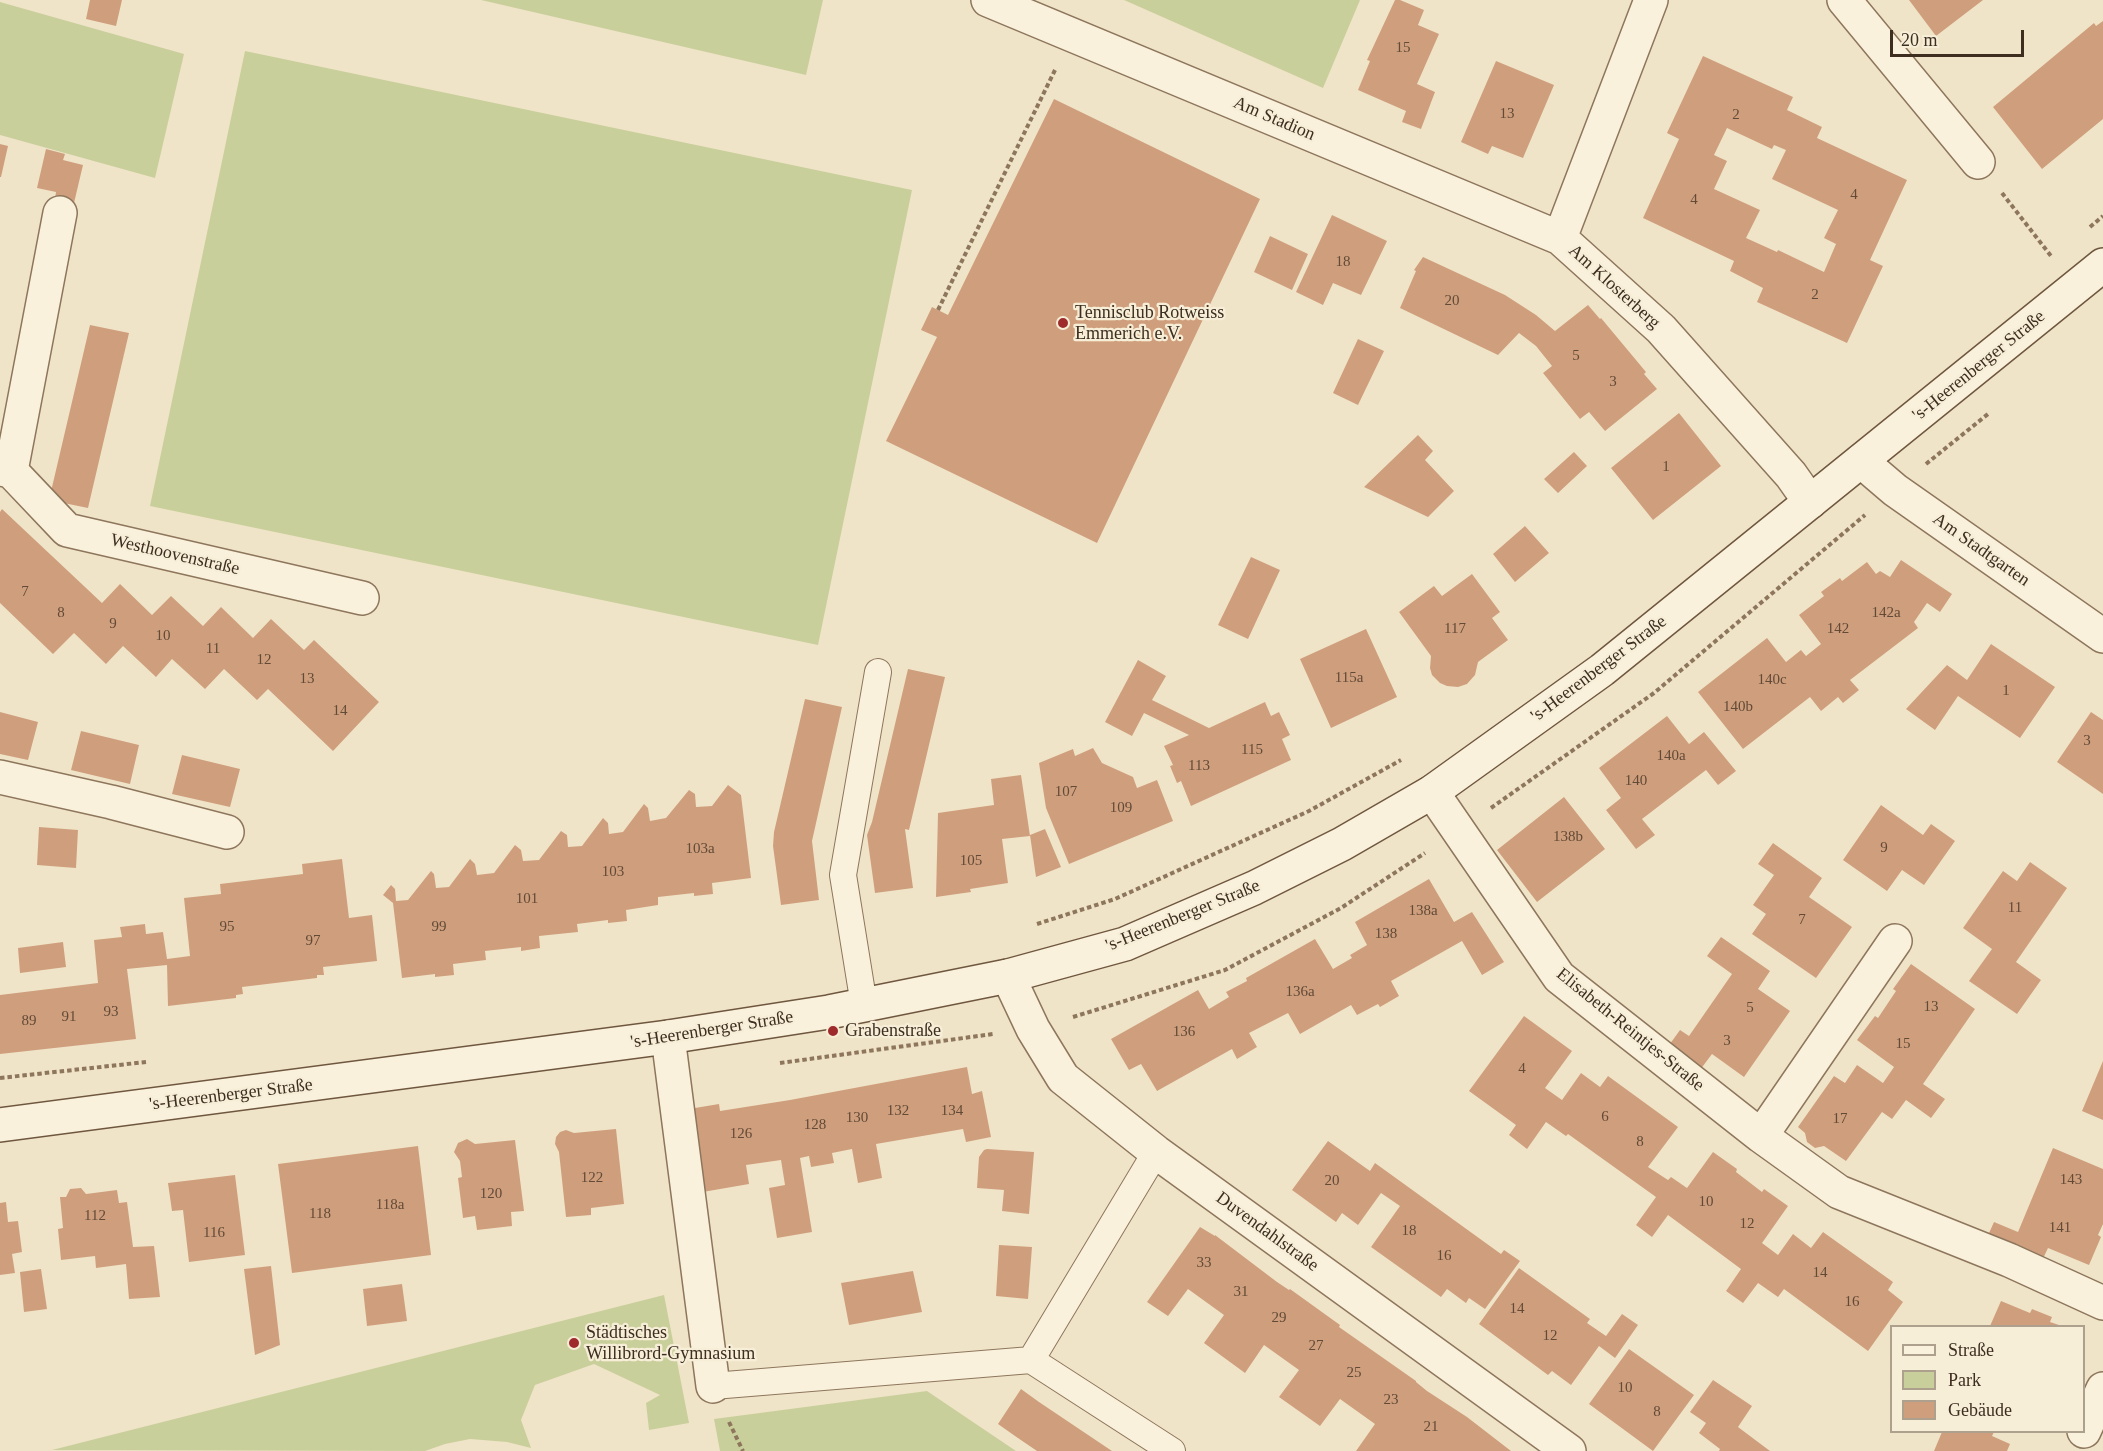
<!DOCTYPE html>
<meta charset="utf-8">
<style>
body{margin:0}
#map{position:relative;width:2103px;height:1451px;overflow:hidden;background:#f0e4c8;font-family:Georgia,serif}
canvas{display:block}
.legend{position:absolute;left:1890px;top:1325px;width:195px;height:108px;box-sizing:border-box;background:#f7eed8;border:2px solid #ada18e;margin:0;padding:8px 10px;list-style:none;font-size:18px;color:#3d2e20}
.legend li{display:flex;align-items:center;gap:12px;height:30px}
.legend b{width:30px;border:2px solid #ada18e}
.scale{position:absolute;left:1890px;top:30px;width:134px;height:27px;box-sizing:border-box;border:3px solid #3d2e20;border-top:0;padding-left:8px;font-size:18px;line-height:21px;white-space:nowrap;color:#3d2e20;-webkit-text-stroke:4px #f7eed8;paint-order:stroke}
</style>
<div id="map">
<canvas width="2103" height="1451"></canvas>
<ul class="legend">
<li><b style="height:8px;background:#faf1dc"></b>Straße</li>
<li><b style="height:16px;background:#c9cf9b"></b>Park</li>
<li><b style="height:16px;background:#cf9f7d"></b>Gebäude</li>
</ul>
<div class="scale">20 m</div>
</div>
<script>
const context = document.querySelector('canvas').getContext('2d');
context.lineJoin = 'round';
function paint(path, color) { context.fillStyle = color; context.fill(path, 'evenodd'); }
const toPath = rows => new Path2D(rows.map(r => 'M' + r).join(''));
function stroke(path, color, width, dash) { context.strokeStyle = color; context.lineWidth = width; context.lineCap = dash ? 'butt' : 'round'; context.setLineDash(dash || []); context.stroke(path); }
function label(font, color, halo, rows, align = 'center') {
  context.font = font + ' Georgia,serif'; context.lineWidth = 4.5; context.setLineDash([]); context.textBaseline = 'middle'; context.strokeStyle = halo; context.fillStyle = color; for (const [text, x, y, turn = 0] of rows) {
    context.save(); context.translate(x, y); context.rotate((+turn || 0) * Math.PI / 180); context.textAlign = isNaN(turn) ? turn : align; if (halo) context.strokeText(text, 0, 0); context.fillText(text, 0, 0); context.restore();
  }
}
const green = toPath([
 [481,0,823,0,806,75],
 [1124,0,1360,0,1323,88],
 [0,2,184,54,155,178,0,135],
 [245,51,912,190,818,645,150,506],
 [664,1295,689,1423,649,1430,646,1403,660,1395,594,1364,535,1385,521,1420,531,1448,507,1442,470,1439,445,1444,425,1451,52,1450],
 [927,1391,1016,1451,720,1451,714,1419]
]);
const building = toPath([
 [90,0,122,0,116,26,86,19],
 [1395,0,1400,0,1424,10,1418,25,1439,34,1417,84,1435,92,1421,129,1402,122,1406,111,1358,90,1370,61,1367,60],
 [1909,0,1983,0,1936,36],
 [2103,21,2103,119,2042,169,1993,107,2094,23,2096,26],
 [1703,56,1793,97,1787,110,1822,127,1817,138,1907,180,1870,260,1883,266,1847,343,1757,302,1763,288,1730,271,1734,261,1643,218,1679,139,1667,133],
 [1727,128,1772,149,1774,145,1786,150,1772,179,1838,210,1824,238,1836,244,1824,272,1778,250,1777,252,1746,238,1760,210,1714,189,1727,161,1714,155],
 [1496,61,1554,85,1523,158,1492,146,1488,154,1461,142],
 [1054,99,1260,199,1097,543,886,441,937,337,921,330,932,307,948,315],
 [0,144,8,146,1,177,0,177],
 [46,149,65,154,63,160,83,165,74,203,55,199,56,192,37,188],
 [1332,215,1387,241,1361,295,1333,283,1323,305,1296,292],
 [1270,236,1308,254,1292,290,1254,272],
 [1423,257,1505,295,1536,315,1555,331,1588,305,1600,319,1601,318,1646,372,1644,374,1657,389,1605,431,1589,412,1580,419,1543,373,1552,366,1536,346,1519,333,1498,355,1400,308,1416,271,1414,270],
 [90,325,129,333,88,508,49,500],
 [1358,339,1384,351,1358,405,1333,393],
 [1679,413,1721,466,1653,520,1611,468],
 [1418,435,1433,451,1425,460,1454,491,1428,517,1364,487],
 [1574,452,1587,466,1558,493,1544,479],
 [2,509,102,603,120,584,152,615,171,596,203,626,221,607,253,638,271,619,304,650,314,640,379,702,333,751,268,689,257,700,224,669,205,689,172,659,156,677,123,646,106,664,74,633,53,654,0,603,0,512],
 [1525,526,1549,553,1515,582,1493,554],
 [1251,557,1280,570,1248,639,1218,625],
 [1901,560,1952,594,1940,612,1927,603,1914,622,1918,628,1850,680,1859,690,1843,703,1838,697,1821,711,1810,697,1743,749,1698,692,1767,638,1786,662,1801,650,1806,656,1821,644,1799,615,1824,596,1821,592,1840,578,1842,581,1867,562,1876,574,1880,571,1890,577],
 [1472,574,1500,612,1492,618,1508,640,1478,662,1475,675,1467,684,1458,687,1447,686,1440,683,1432,675,1430,668,1431,656,1399,612,1434,586,1442,596],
 [1366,629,1397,697,1331,728,1300,659],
 [1991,644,2055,687,2020,738,1958,696,1935,730,1906,709,1947,665,1967,680],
 [1138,660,1166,676,1152,700,1209,728,1265,702,1271,716,1279,712,1290,735,1282,739,1291,760,1191,806,1181,781,1177,783,1170,766,1173,765,1164,746,1189,735,1144,713,1132,736,1105,722],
 [908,669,945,677,909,830,905,829,913,888,875,893,867,835,872,822],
 [805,699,842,707,812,841,819,900,781,905,773,846,774,832],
 [0,712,38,722,28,760,0,754],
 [2091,712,2103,720,2103,794,2057,762],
 [1667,716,1689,744,1704,732,1736,771,1718,785,1706,770,1642,819,1655,835,1636,849,1606,810,1621,798,1599,768],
 [81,731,139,745,130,784,71,770],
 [1093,748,1102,763,1133,777,1137,788,1157,780,1173,821,1069,864,1046,808,1039,763,1073,749,1075,756],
 [182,755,240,769,230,807,172,794],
 [1021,775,1030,836,1002,839,1008,883,970,889,971,892,936,897,938,813,994,805,991,779],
 [728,785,741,795,751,878,712,883,713,894,694,896,694,893,658,897,658,905,626,910,627,921,608,923,608,920,577,924,578,932,539,936,540,948,521,951,521,947,485,951,486,960,453,964,454,975,435,977,435,974,402,978,393,903,383,895,391,885,395,889,396,901,408,900,431,871,434,874,436,888,449,887,470,859,475,864,477,875,494,873,515,845,521,850,523,861,539,860,561,831,567,835,568,847,582,846,603,818,608,823,609,834,623,832,644,804,648,808,650,821,666,818,689,790,695,794,696,807,712,806],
 [1564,797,1605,849,1537,902,1497,850],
 [1881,805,1923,835,1931,824,1955,841,1924,885,1902,870,1887,891,1843,860],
 [39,827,78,830,76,868,37,865],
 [1045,829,1061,867,1036,877,1030,835],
 [1773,843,1822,878,1809,897,1852,927,1816,978,1752,934,1766,914,1753,905,1774,875,1758,864],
 [342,859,349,918,372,915,377,961,323,967,324,975,317,975,317,978,242,987,243,994,236,995,236,998,168,1006,167,965,127,969,136,1039,0,1054,0,995,98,983,94,940,122,937,120,927,145,924,146,934,163,932,167,959,190,956,184,898,221,894,220,884,303,874,302,864],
 [2030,862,2067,888,2016,962,2041,980,2017,1014,1969,981,1992,949,1963,928,2003,871,2017,881],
 [1429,879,1454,922,1472,912,1504,962,1482,975,1462,941,1391,981,1399,996,1380,1007,1378,1004,1357,1015,1351,1005,1300,1034,1288,1013,1249,1033,1257,1047,1237,1059,1232,1049,1157,1091,1141,1064,1129,1070,1111,1039,1198,990,1209,1009,1229,997,1226,992,1247,981,1246,978,1315,939,1333,969,1352,958,1350,955,1367,945,1355,922],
 [1721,937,1770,971,1758,989,1790,1011,1744,1077,1712,1054,1700,1070,1667,1048,1680,1030,1689,1036,1732,974,1707,956],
 [63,942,66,967,20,973,18,948],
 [1911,964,1975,1009,1923,1084,1945,1099,1931,1118,1906,1100,1892,1119,1882,1112,1846,1161,1824,1146,1815,1148,1807,1142,1805,1133,1798,1127,1834,1076,1845,1083,1857,1065,1883,1083,1894,1067,1857,1040,1875,1016,1878,1018,1896,991,1893,989],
 [1524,1016,1572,1051,1545,1088,1562,1100,1581,1073,1600,1087,1608,1076,1678,1127,1648,1167,1668,1180,1671,1177,1687,1188,1713,1152,1737,1169,1736,1172,1762,1192,1764,1189,1788,1206,1762,1243,1778,1255,1793,1234,1811,1248,1823,1232,1893,1282,1888,1290,1903,1302,1868,1351,1784,1289,1778,1297,1758,1283,1743,1303,1726,1291,1741,1269,1668,1215,1652,1237,1636,1225,1656,1197,1568,1134,1566,1136,1546,1122,1527,1149,1509,1135,1516,1125,1469,1091],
 [2103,1061,2103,1120,2082,1111],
 [967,1067,972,1094,982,1091,991,1137,966,1142,963,1129,876,1144,882,1178,858,1183,852,1149,832,1153,834,1163,811,1167,809,1156,800,1158,812,1232,777,1238,769,1188,785,1185,781,1160,746,1165,749,1184,697,1193,683,1110,719,1104,720,1111,790,1100],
 [616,1129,624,1204,591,1208,591,1215,566,1217,559,1152,555,1144,556,1137,560,1132,566,1130,574,1133],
 [467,1139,475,1144,515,1140,524,1211,511,1212,512,1226,477,1230,475,1216,463,1218,458,1178,462,1177,460,1161,454,1152,458,1143],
 [1328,1141,1370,1171,1375,1163,1501,1254,1504,1250,1520,1261,1485,1309,1469,1298,1466,1303,1447,1289,1441,1297,1371,1247,1400,1206,1381,1193,1358,1225,1342,1213,1336,1222,1292,1190],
 [418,1146,431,1255,292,1273,278,1164],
 [2053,1148,2103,1169,2103,1224,2098,1235,2101,1237,2089,1265,2048,1248,2040,1265,1985,1242,1994,1222,2018,1232],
 [987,1149,1034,1152,1029,1214,1002,1211,1004,1190,977,1188,979,1157,984,1150],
 [235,1175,245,1255,189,1262,183,1210,172,1211,168,1183],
 [81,1188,86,1194,117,1190,119,1203,127,1202,133,1247,154,1246,160,1297,129,1299,126,1264,96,1268,95,1256,61,1260,58,1229,63,1228,60,1197,66,1197,70,1189],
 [6,1202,8,1222,18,1221,22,1252,12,1254,15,1273,0,1275,0,1203],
 [1200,1227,1215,1236,1215,1235,1277,1282,1289,1290,1290,1289,1340,1325,1339,1327,1416,1381,1416,1382,1427,1391,1467,1417,1511,1451,1356,1451,1375,1424,1340,1399,1320,1426,1279,1397,1299,1370,1264,1345,1245,1373,1204,1343,1224,1315,1188,1289,1168,1316,1147,1302],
 [999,1245,1032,1247,1028,1299,996,1296],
 [271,1266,280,1345,255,1355,244,1269],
 [1519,1268,1590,1319,1587,1323,1606,1336,1622,1314,1638,1325,1615,1358,1599,1346,1571,1385,1552,1371,1548,1375,1479,1324],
 [41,1269,47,1309,24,1312,20,1272],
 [913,1271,922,1312,849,1325,841,1283],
 [402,1284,407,1321,367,1326,363,1289],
 [2001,1301,2030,1313,2032,1309,2052,1317,2050,1322,2062,1326,1990,1326],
 [1629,1349,1694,1395,1653,1451,1589,1404],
 [1713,1380,1752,1406,1738,1427,1770,1451,1719,1451,1720,1449,1699,1433,1706,1423,1690,1412],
 [1021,1389,1039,1402,1112,1451,1037,1451,1015,1436,998,1424],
 [1942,1432,1994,1432,1992,1436,2010,1444,2007,1451,1934,1451]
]);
const path = toPath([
 [2002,193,2051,256],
 [2090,227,2103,216],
 [938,310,1055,70],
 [1926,464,1988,414],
 [1491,808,1654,693,1865,515],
 [1037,924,1115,899,1309,811,1401,760],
 [1073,1017,1225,970,1341,908,1425,853],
 [780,1063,993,1034],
 [0,1078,146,1062],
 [729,1422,743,1451]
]);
const lane = toPath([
 [864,1005,843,875,878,672],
 [1031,1360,1156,1152],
 [713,1386,1031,1360,1172,1451]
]);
const street = toPath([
 [988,0,1560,238,1661,329,1791,475,1810,502],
 [1844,0,1978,162],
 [1560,238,1651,0],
 [1861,461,1895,490,2103,636],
 [0,469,11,471,67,530,362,598],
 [11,471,60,213],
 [0,777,111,802,227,832],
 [1432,792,1559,977,1761,1136,1839,1192,2009,1260,2103,1303],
 [1008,976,1033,1029,1063,1078,1156,1152,1569,1451],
 [668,1037,713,1386],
 [1761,1136,1895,941],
 [2084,1431,2103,1389]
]);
const secondary = toPath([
 [0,1125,668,1037,829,1012,1008,976,1125,944,1254,888,1342,844,1432,792,1602,670,2103,265]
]);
const markers = [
 [1063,323,6,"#9e2a2b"],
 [833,1031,6,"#9e2a2b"],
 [574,1343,6,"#9e2a2b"]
];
const numberNames = [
 ["15",1403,48],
 ["13",1507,114],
 ["2",1736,115],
 ["4",1854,195],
 ["4",1694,200],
 ["18",1343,262],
 ["2",1815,295],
 ["20",1452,301],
 ["5",1576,356],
 ["3",1613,382],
 ["1",1666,467],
 ["7",25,592],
 ["8",61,613],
 ["142a",1886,613],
 ["9",113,624],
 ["117",1455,629],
 ["142",1838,629],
 ["10",163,636],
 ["11",213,649],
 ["12",264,660],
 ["115a",1349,678],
 ["13",307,679],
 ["140c",1772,680],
 ["1",2006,691],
 ["140b",1738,707],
 ["14",340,711],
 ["3",2087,741],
 ["115",1252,750],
 ["140a",1671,756],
 ["113",1199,766],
 ["140",1636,781],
 ["107",1066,792],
 ["109",1121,808],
 ["138b",1568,837],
 ["9",1884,848],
 ["103a",700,849],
 ["105",971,861],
 ["103",613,872],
 ["101",527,899],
 ["11",2015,908],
 ["138a",1423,911],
 ["7",1802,920],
 ["95",227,927],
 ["99",439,927],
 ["138",1386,934],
 ["97",313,941],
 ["136a",1300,992],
 ["13",1931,1007],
 ["5",1750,1008],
 ["93",111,1012],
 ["91",69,1017],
 ["89",29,1021],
 ["136",1184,1032],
 ["3",1727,1041],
 ["15",1903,1044],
 ["4",1522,1069],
 ["132",898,1111],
 ["134",952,1111],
 ["6",1605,1117],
 ["130",857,1118],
 ["17",1840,1119],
 ["128",815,1125],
 ["126",741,1134],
 ["8",1640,1142],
 ["122",592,1178],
 ["143",2071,1180],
 ["20",1332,1181],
 ["120",491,1194],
 ["10",1706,1202],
 ["118a",390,1205],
 ["118",320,1214],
 ["112",95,1216],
 ["12",1747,1224],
 ["141",2060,1228],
 ["18",1409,1231],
 ["116",214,1233],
 ["16",1444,1256],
 ["33",1204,1263],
 ["14",1820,1273],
 ["31",1241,1292],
 ["16",1852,1302],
 ["14",1517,1309],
 ["29",1279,1318],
 ["12",1550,1336],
 ["27",1316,1346],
 ["25",1354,1373],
 ["10",1625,1388],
 ["23",1391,1400],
 ["8",1657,1412],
 ["21",1431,1427]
];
const streetNames = [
 ["Am Stadion",1274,119,23],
 ["Am Klosterberg",1614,287,42],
 ["'s-Heerenberger Straße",1979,366,-39],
 ["Am Stadtgarten",1981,550,35],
 ["Westhoovenstraße",175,555,13],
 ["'s-Heerenberger Straße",1599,669,-37],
 ["'s-Heerenberger Straße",1183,916,-22],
 ["'s-Heerenberger Straße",712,1030,-9],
 ["Elisabeth-Reintjes-Straße",1630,1030,39],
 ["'s-Heerenberger Straße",231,1095,-7],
 ["Duvendahlstraße",1267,1232,36]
];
const poiNames = [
 ["Tennisclub Rotweiss",1075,313],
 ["Emmerich e.V.",1075,334],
 ["Grabenstraße",845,1031],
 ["Städtisches",586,1333],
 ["Willibrord-Gymnasium",586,1354]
];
paint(green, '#c9cf9b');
paint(building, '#cf9f7d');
stroke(lane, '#8d765c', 28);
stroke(street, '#8d765c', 36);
stroke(secondary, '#6f573f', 36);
stroke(path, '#8d765c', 4, [4.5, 3]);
stroke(lane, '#faf1dc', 26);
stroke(street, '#faf1dc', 33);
stroke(secondary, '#faf1dc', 33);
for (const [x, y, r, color] of markers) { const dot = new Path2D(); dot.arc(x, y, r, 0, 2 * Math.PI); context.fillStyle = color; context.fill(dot); stroke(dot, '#f7eed8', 2); }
label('15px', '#624a37', null, numberNames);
label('18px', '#3d2e20', '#f7eed8', streetNames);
label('18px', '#3d2e20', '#f7eed8', poiNames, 'left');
</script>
